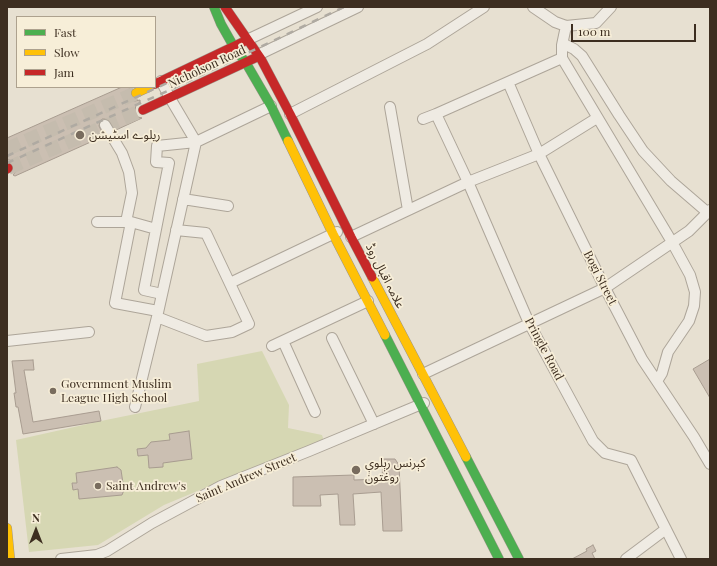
<!DOCTYPE html>
<meta charset="utf-8">
<style>
body{margin:0}
#map{position:relative;width:717px;height:566px;overflow:hidden;background:#e7e0d1;font-family:"Playfair Display",serif}
canvas{display:block}
.frame{position:absolute;inset:0;border:8px solid #3d2e20;pointer-events:none}
.legend{position:absolute;left:16px;top:16px;width:140px;height:72px;box-sizing:border-box;background:#f7eed8;border:1px solid #ada18e;margin:0;padding:5px 7px;list-style:none;font-size:12px;color:#3d2e20}
.legend li{display:flex;align-items:center;gap:8px;height:20px}
.legend b{width:20px;border:1px solid #ada18e}
.north{position:absolute;left:16px;top:510px;width:40px;height:40px;-webkit-text-stroke:3px #f7eed8;paint-order:stroke;rotate:0deg;font-size:11px;font-weight:700;line-height:16px;text-align:center;color:#3d2e20}
.north::after{content:'';display:block;margin:auto;width:14px;height:18px;background:#3d2e20;clip-path:polygon(50% 0,100% 100%,50% 72%,0 100%)}
.scale{position:absolute;left:571px;top:24px;width:125px;height:18px;box-sizing:border-box;border:2px solid #3d2e20;border-top:0;padding-left:5px;font-size:12px;line-height:14px;white-space:nowrap;color:#3d2e20;-webkit-text-stroke:3px #f7eed8;paint-order:stroke}
</style>
<div id="map">
<canvas width="717" height="566"></canvas>
<div class="frame"></div>
<ul class="legend">
<li><b style="height:5px;background:#4caf50"></b>Fast</li>
<li><b style="height:5px;background:#ffc107"></b>Slow</li>
<li><b style="height:5px;background:#c62828"></b>Jam</li>
</ul>
<div class="north">N</div>
<div class="scale">100 m</div>
</div>
<script>
const context = document.querySelector('canvas').getContext('2d');
context.lineJoin = 'round';
function paint(path, color) { context.fillStyle = color; context.fill(path, 'evenodd'); }
const toPath = rows => new Path2D(rows.map(r => 'M' + r).join(''));
function stroke(path, color, width, dash) { context.strokeStyle = color; context.lineWidth = width; context.lineCap = dash ? 'butt' : 'round'; context.setLineDash(dash || []); context.stroke(path); }
function label(font, color, halo, rows, align = 'center') {
  context.font = font + ' "Playfair Display","Noto Sans Arabic",serif'; context.lineWidth = 3.5; context.setLineDash([]); context.textBaseline = 'middle'; context.strokeStyle = halo; context.fillStyle = color; for (const [text, x, y, turn = 0] of rows) {
    context.save(); context.translate(x, y); context.rotate((+turn || 0) * Math.PI / 180); context.textAlign = isNaN(turn) ? turn : align; if (halo) context.strokeText(text, 0, 0); context.fillText(text, 0, 0); context.restore();
  }
}
const green = toPath([
 [262,351,289,405,288,428,322,435,324,441,219,482,164,505,98,545,29,552,16,440,101,421,199,401,197,364]
]);
const building = toPath([
 [122,87,130,87,128,92,128,97,131,100,135,101,140,100,140,102,136,105,135,110,135,113,138,117,142,118,116,130,108,120,105,119,102,119,100,122,99,126,104,136,15,176,13,175,16,171,16,166,14,162,11,160,7,160,7,138,122,87],
 [710,359,710,398,693,369,710,359],
 [33,360,34,370,24,370,33,422,99,411,101,421,23,434,18,407,16,407,14,393,16,393,12,361,33,360],
 [189,431,192,459,163,463,163,467,149,468,148,455,138,456,137,449,146,448,151,442,170,440,169,434,189,431],
 [383,459,395,459,399,465,402,531,383,531,381,492,353,494,355,525,340,525,338,494,320,495,321,506,293,506,293,477,354,475,354,480,382,479,383,459],
 [117,467,121,470,124,490,122,495,79,499,78,489,73,490,72,483,77,483,76,473,117,467],
 [593,545,596,551,592,553,595,559,572,559,587,551,586,549,593,545]
]);
const secondaryTunnel = toPath([
 [7,149,136,93],
 [8,168,143,110]
]);
const street = toPath([
 [566,26,596,23,611,7],
 [247,40,317,7],
 [562,45,566,45,574,49,582,56,619,115,643,151,671,181,707,212],
 [259,56,262,53,358,7],
 [562,58,672,242,690,275,695,292,694,306,689,321,668,352,662,373,657,381],
 [508,82,539,154,605,288,642,359,694,437,710,464],
 [390,107,408,210],
 [290,114,427,44,484,7],
 [436,114,468,182,529,323,593,441,605,453,631,460,681,559],
 [423,119,436,114,562,58,562,45,566,26,555,22,533,7],
 [105,125,122,153,129,172,132,193,126,222],
 [183,199,228,206],
 [97,222,131,222,156,229],
 [131,222,115,303,158,311],
 [351,237,468,182,539,154,597,118],
 [230,283,337,232],
 [162,294,144,290,169,163,156,162,157,146,196,142,271,106],
 [157,317,206,336,232,332,249,324,206,233,176,230],
 [332,338,374,424],
 [7,341,89,332],
 [283,341,315,412],
 [272,346,368,301],
 [423,374,605,288,689,231,710,210],
 [135,407,157,317,196,142,170,98,161,81],
 [61,559,97,555,107,551,152,523,221,486,309,451,424,403],
 [626,559,666,529]
]);
const fast = toPath([
 [214,7,221,24,234,47,246,63,271,106,288,141],
 [385,335,499,559],
 [466,457,519,559]
]);
const slow = toPath([
 [136,93,149,87],
 [288,141,333,234,385,335],
 [372,277,466,457],
 [7,528,10,559]
]);
const jam = toPath([
 [225,7,261,59,290,114,351,237,372,277],
 [155,84,243,42],
 [143,110,255,58],
 [7,169,8,168]
]);
const rail = toPath([
 [7,156,211,63],
 [7,163,172,89,344,7]
]);
const markers = [
 [80,135,5,"#786c5e"],
 [53,391,4,"#786c5e"],
 [356,470,5,"#786c5e"],
 [98,486,4,"#786c5e"]
];
const streetNames = [
 ["Nicholson Road",207,67,-25],
 ["علامہ اقبال روڈ",385,276,63],
 ["Bogi Street",600,278,63],
 ["Pringle Road",544,349,62],
 ["Saint Andrew Street",246,478,-23]
];
const poiNames = [
 ["ریلوے اسٹیشن",89,135],
 ["Government Muslim",61,384],
 ["League High School",61,398],
 ["کېرنس رېلوې",365,463],
 ["روغتون",365,477],
 ["Saint Andrew's",106,486]
];
paint(green, '#d6d7b3');
paint(building, '#cbbfb2');
stroke(building, '#a89c90', 1);
stroke(secondaryTunnel, '#c5bcae', 14, [14, 7]);
stroke(street, '#ada599', 12);
stroke(fast, '#9c958a', 10);
stroke(slow, '#9c958a', 10);
stroke(jam, '#9c958a', 10);
stroke(street, '#efebe3', 10);
stroke(fast, '#4caf50', 9);
stroke(slow, '#ffc107', 9);
stroke(jam, '#c62828', 9);
stroke(rail, '#afaaa2', 2.5, [7, 7]);
for (const [x, y, r, color] of markers) { const dot = new Path2D(); dot.arc(x, y, r, 0, 2 * Math.PI); context.fillStyle = color; context.fill(dot); stroke(dot, '#f7eed8', 1.5); }
label('12px', '#3d2e20', '#f7eed8', streetNames);
label('12px', '#3d2e20', '#f7eed8', poiNames, 'left');
</script>
